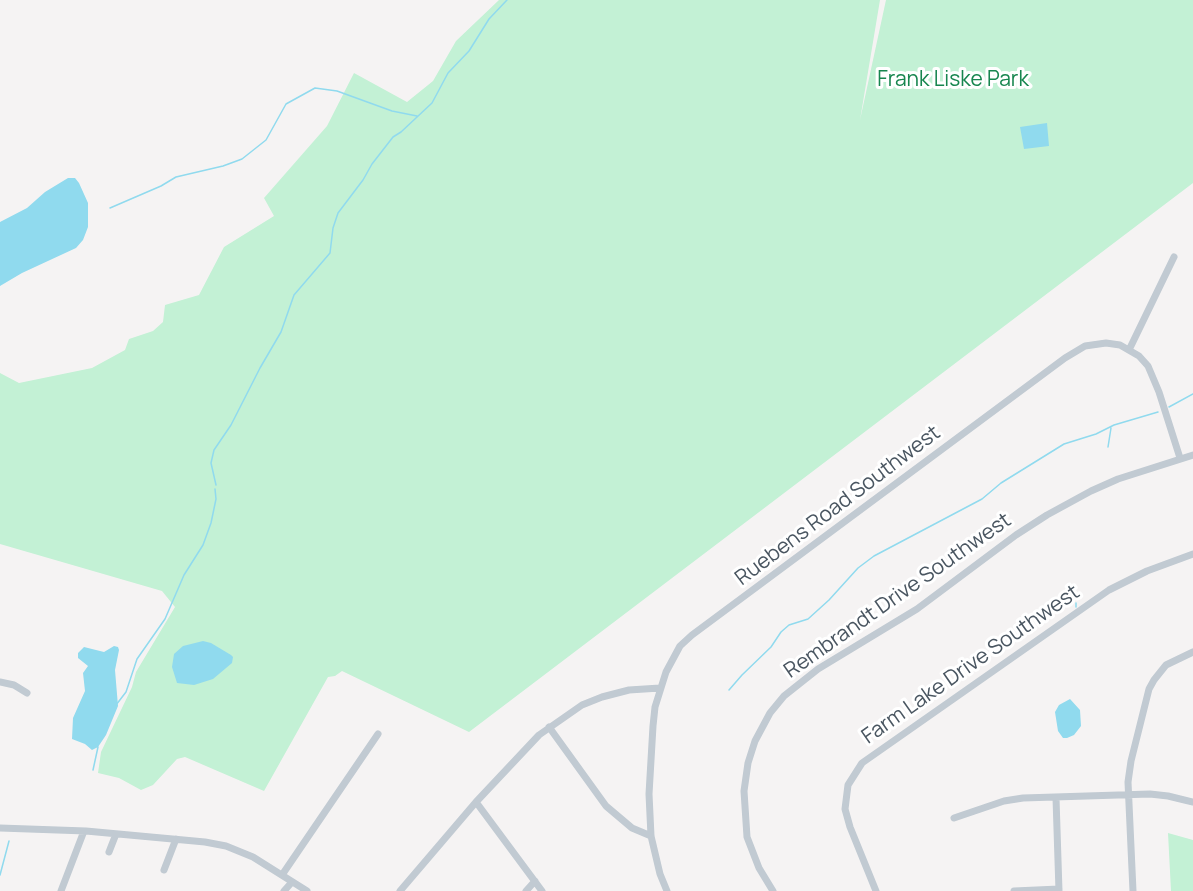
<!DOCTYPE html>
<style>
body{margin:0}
canvas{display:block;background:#f5f3f3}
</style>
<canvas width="1193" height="891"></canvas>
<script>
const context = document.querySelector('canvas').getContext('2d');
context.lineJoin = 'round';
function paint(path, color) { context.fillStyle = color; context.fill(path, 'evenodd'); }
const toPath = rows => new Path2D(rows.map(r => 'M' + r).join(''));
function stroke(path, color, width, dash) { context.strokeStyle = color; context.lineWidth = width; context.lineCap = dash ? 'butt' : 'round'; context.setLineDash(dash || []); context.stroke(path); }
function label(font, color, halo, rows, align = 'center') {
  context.font = font + ' Manrope,sans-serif'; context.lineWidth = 6; context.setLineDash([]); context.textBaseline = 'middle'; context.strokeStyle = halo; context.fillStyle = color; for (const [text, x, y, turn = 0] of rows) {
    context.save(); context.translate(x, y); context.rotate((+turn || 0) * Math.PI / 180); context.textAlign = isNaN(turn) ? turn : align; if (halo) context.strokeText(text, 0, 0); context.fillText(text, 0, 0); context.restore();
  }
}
const green = toPath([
 [499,0,880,0,860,120,886,0,1193,0,1193,183,469,732,342,671,335,676,328,677,264,791,185,757,177,759,153,785,141,790,119,778,98,773,101,752,132,687,136,672,175,607,162,591,0,544,0,373,19,383,92,368,125,350,129,339,153,331,163,322,165,305,199,295,224,247,274,216,264,198,327,126,354,73,407,102,433,81,456,41],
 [1168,833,1193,840,1193,891,1171,891]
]);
const water = toPath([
 [1047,123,1049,146,1024,149,1020,127],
 [68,178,75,178,79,183,88,203,88,227,83,240,76,248,22,273,0,286,0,222,27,208,45,192],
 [203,641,211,643,231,655,233,657,232,663,213,679,194,685,177,683,172,667,174,654,183,646],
 [114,646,118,647,119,650,115,670,118,706,106,735,98,747,92,750,85,744,72,739,73,718,85,691,83,673,88,666,78,658,78,653,84,647,104,652],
 [1070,699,1080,710,1081,726,1074,735,1067,738,1063,738,1058,731,1055,712,1059,705]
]);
const stream = toPath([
 [110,208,161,186,176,177,223,166,242,159,266,140,286,104,315,88,337,91,392,111,417,116],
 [1169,407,1193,394],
 [1108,447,1111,428],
 [216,485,211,463,214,450,231,425,260,368,281,332,294,295,330,253,333,228,338,213,363,180,372,164,393,137,401,132,432,103,448,73,469,51,489,19,507,0],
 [1076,603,1076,607],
 [729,690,742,675,771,647,781,632,789,625,808,619,829,600,858,568,874,556,982,499,1001,483,1064,444,1096,434,1114,425,1158,412],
 [116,705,126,692,137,659,165,619,184,575,203,545,211,523,216,499,215,489],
 [93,770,98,747],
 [0,875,9,841]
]);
const minor = toPath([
 [1129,350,1174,257],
 [0,682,14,685,27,693],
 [549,727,606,806,632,828,651,836],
 [1056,798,1059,891],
 [476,802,542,891],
 [954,818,1004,801,1023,798,1150,794,1168,796,1193,802],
 [0,828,86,831,205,842,226,846,253,857,307,891],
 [109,852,116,834],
 [164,870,176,839],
 [282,875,378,734],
 [61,891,84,831],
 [284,891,292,882],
 [400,891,476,802,539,735,582,705,602,697,629,690,660,688],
 [526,891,535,881],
 [667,891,660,874,651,836,649,794,653,726,655,707,666,672,680,646,692,635,1065,358,1085,346,1106,343,1120,345,1139,356,1148,366,1159,392,1180,458],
 [773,891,759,868,747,837,744,791,748,763,755,741,770,713,784,696,818,669,917,609,1016,535,1047,515,1091,491,1118,479,1193,455],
 [876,891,850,827,845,809,848,785,862,763,1109,590,1147,571,1193,554],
 [1014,891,1059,889],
 [1133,891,1128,782,1131,761,1149,689,1154,680,1166,665,1193,652]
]);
const parkNames = [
 ["Frank Liske Park",953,80]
];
const streetNames = [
 ["Ruebens Road Southwest",838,506,-37],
 ["Rembrandt Drive Southwest",898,596,-35],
 ["Farm Lake Drive Southwest",971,665,-35]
];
paint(green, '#c3f1d5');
paint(water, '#90daee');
stroke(stream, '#90daee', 1.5);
stroke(minor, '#c1cad2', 7);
label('21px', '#17864f', '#fff', parkNames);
label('21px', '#4a5661', '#fff', streetNames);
</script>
